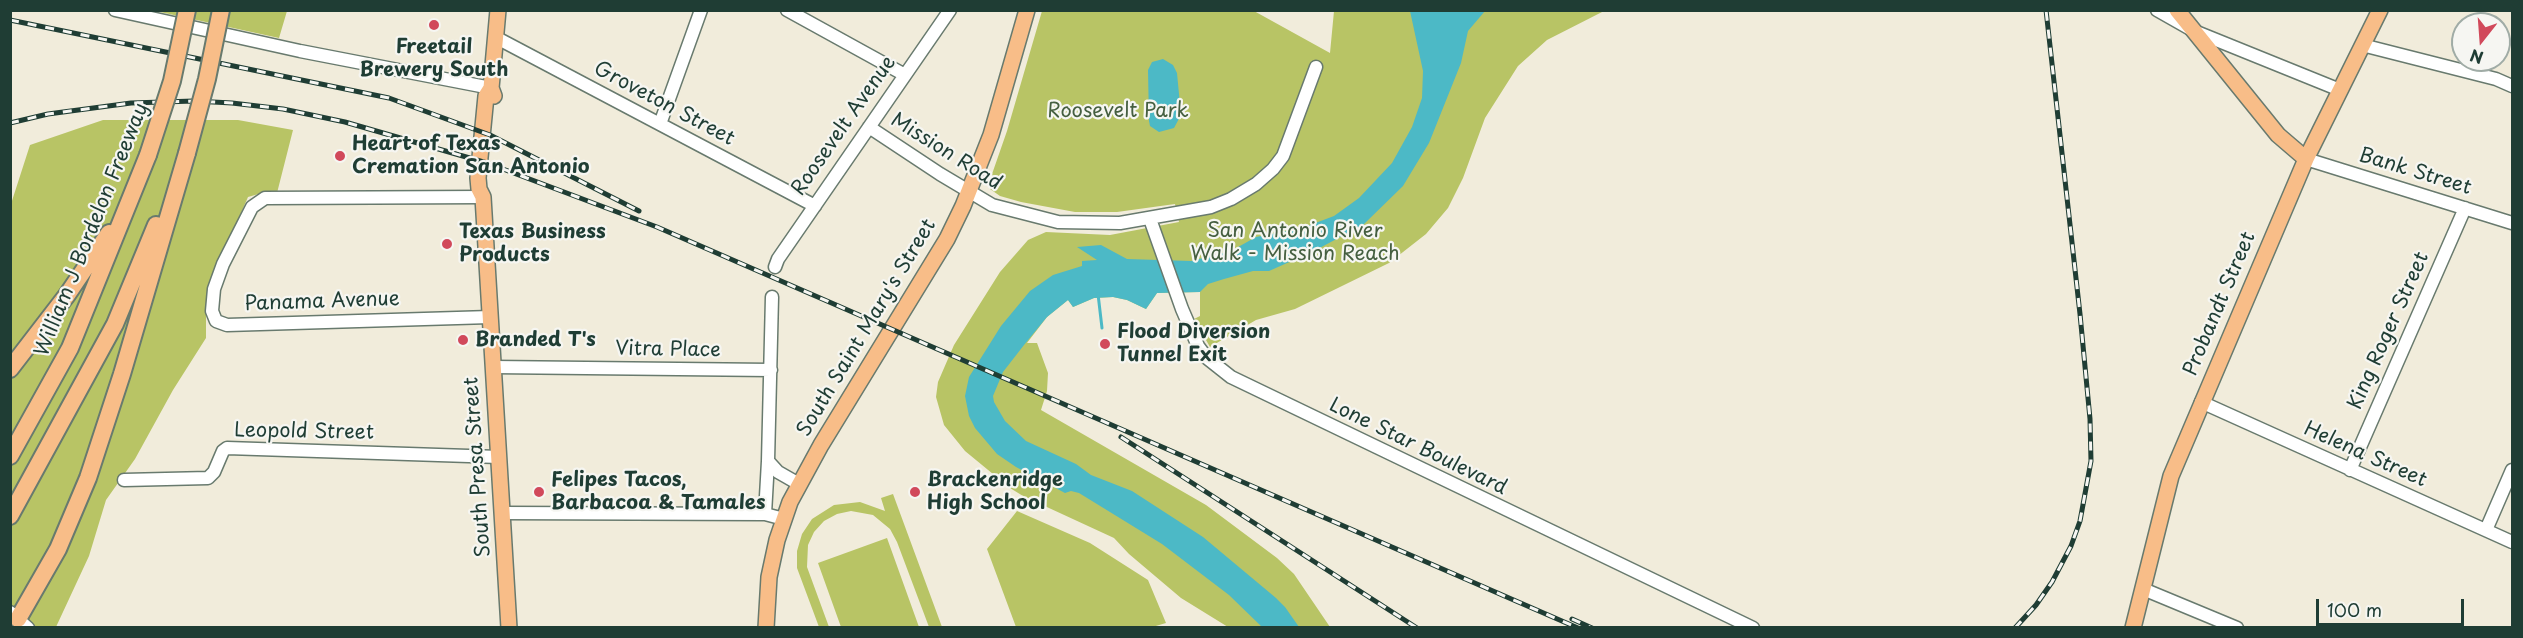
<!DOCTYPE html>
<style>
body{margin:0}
#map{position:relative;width:2523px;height:638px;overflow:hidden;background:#f1ecdb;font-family:"Playpen Sans",sans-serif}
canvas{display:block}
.frame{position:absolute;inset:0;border:12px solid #1f3d34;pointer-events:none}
.north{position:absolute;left:2451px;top:12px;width:60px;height:60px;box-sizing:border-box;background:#f6f6f2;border:2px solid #a0aca6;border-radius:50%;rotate:197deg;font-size:16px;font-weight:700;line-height:24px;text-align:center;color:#1f3d34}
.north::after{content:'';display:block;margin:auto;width:21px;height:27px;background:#d1495b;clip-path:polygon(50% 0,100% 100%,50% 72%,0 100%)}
.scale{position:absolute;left:2316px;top:599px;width:148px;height:27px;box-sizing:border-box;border:3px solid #1f3d34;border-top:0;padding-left:8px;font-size:18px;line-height:21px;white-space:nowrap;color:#1f3d34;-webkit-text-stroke:4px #f6f6f2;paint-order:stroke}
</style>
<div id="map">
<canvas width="2523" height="638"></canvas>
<div class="frame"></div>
<div class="north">N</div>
<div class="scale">100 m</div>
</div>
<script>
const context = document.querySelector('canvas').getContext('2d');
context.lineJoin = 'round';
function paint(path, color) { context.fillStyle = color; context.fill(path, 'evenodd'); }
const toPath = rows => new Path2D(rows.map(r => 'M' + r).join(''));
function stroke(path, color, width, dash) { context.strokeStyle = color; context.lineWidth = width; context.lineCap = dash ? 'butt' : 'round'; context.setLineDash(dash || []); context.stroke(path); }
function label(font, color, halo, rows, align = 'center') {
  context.font = font + ' "Playpen Sans",sans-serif'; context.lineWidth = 4.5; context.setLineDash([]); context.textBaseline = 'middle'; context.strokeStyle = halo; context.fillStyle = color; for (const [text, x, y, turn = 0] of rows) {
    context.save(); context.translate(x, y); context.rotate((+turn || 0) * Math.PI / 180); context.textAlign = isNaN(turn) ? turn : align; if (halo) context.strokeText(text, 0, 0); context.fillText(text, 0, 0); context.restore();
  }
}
const green = toPath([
 [151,10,287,11,279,38],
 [1042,11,1254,11,1330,53,1334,11,1604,11,1547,40,1518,66,1485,118,1463,178,1448,208,1426,234,1389,263,1295,309,1256,320,1210,347,1194,319,1200,316,1200,292,1157,293,1146,309,1127,300,1113,297,1094,298,1073,307,1068,300,1047,317,1027,343,1037,343,1048,373,1047,391,1041,410,1206,505,1277,558,1294,574,1330,627,1228,627,1181,598,1129,554,1114,538,1023,496,1010,488,965,451,944,425,936,397,938,382,954,345,1000,272,1028,240,1046,232,1110,235,1179,222,1175,204,1117,212,1075,212,1021,202,1000,196,990,189,991,177,1007,131],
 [103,120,238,120,293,130,277,193,269,191,248,197,210,284,206,313,206,338,173,390,135,459,106,500,89,556,56,627,11,628,10,207,30,145],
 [893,494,942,627,929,627,897,542,890,529,873,515,851,511,837,514,824,521,814,532,808,545,807,567,829,627,819,627,797,568,797,551,802,534,812,519,834,505,860,502,885,511,881,498],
 [1017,511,1090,543,1148,580,1166,623,1149,628,1016,627,987,549],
 [887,538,919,627,841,627,818,563]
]);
const water = toPath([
 [1410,11,1485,11,1468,31,1461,63,1429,143,1403,186,1363,225,1312,252,1269,271,1253,271,1224,279,1208,284,1200,292,1157,293,1146,309,1127,300,1113,297,1094,298,1073,307,1068,300,1047,317,1024,345,1003,372,993,396,994,402,1005,421,1026,441,1076,464,1091,475,1132,491,1203,537,1276,598,1285,607,1299,627,1262,627,1229,595,1162,544,1079,493,1071,491,1065,493,1016,467,997,454,975,428,969,416,965,396,969,377,1001,326,1030,291,1053,275,1082,266,1082,261,1097,260,1077,247,1101,245,1127,259,1191,261,1231,251,1256,237,1302,228,1334,216,1359,198,1392,163,1412,127,1422,98,1423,71],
 [1163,59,1173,65,1177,73,1181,115,1174,128,1159,132,1150,126,1149,121,1148,70,1152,62]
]);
const stream = toPath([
 [1098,294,1102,328]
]);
const minor = toPath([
 [115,10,300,51,491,88],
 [787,10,905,75],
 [2157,10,2194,31,2340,90],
 [495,37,815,206],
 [2362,45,2496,79,2512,86],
 [660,124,701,10],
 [869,127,940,174,992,205,1058,222,1120,223,1211,207,1231,199,1256,184,1273,169,1283,156,1316,67],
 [2306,159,2512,223],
 [483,197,265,198,252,207,223,264,214,289,212,311,216,321,227,325,490,317],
 [1150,219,1182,309,1198,346,1207,358,1231,377,1753,628],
 [775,267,778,259,950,10],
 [772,297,768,461,778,472,799,484],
 [493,367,771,370],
 [2201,402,2512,542],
 [2350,470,2465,208],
 [124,480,208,478,214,472,223,451,227,448,499,457],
 [502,513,765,514,784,519],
 [765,514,768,461],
 [2486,530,2512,470],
 [2143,589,2237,628],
 [10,612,28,628]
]);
const major = toPath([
 [2177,10,2278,135,2306,159],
 [491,88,486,96,478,178,479,189,483,197,509,628],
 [494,96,491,88,498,10],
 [766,628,769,577,777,540,790,502,821,445,947,239,963,206,991,135,1027,10],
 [2133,628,2171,476,2306,159,2380,10]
]);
const highway = toPath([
 [10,369,67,295,109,233],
 [10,456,70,348,148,155],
 [10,516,115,324,156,225],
 [18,619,58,549,88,478,122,374,187,153]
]);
const rail = toPath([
 [10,20,389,98,490,135,639,211],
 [10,123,48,114,131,103,194,101,232,103,283,109,345,122,487,163,657,227,1578,628],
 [1121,437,1417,628],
 [1572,619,1592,628],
 [2015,628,2036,605,2052,582,2071,546,2080,521,2091,461,2090,419,2080,314,2046,10]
]);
const highwayBridge = toPath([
 [187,153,207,79,221,10],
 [148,155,172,81,187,10]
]);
const markers = [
 [434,25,6,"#d1495b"],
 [340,156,6,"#d1495b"],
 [447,244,6,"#d1495b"],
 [463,340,6,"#d1495b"],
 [1105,344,6,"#d1495b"],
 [539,492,6,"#d1495b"],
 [915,492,6,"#d1495b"]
];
const poiNames = [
 ["Freetail",434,47,"center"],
 ["Brewery South",434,70,"center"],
 ["Heart of Texas",352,144],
 ["Cremation San Antonio",352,167],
 ["Texas Business",459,232],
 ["Products",459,255],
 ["Flood Diversion",1117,332],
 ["Tunnel Exit",1117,355],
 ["Branded T's",475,340],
 ["Felipes Tacos,",551,480],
 ["Barbacoa & Tamales",551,503],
 ["Brackenridge",927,480],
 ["High School",927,503]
];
const streetNames = [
 ["Groveton Street",664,104,28],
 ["Roosevelt Avenue",844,126,-55],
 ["Mission Road",946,152,32],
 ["Bank Street",2415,172,17],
 ["William J Bordelon Freeway",92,230,-68],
 ["Panama Avenue",322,302,-2],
 ["Probandt Street",2220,304,-67],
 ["South Saint Mary's Street",867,328,-59],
 ["King Roger Street",2389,331,-66],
 ["Vitra Place",668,350,1],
 ["Leopold Street",304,432,1],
 ["Lone Star Boulevard",1418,447,26],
 ["Helena Street",2365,455,24],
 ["South Presa Street",478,467,-94]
];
const parkNames = [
 ["Roosevelt Park",1118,111],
 ["San Antonio River",1295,231],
 ["Walk - Mission Reach",1295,254]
];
paint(green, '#b8c465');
paint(water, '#4cb9c6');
stroke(stream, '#4cb9c6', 3);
stroke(minor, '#687a6e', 15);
stroke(major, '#687a6e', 18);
stroke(highway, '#687a6e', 20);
stroke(minor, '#fff', 12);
stroke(major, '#f8bd88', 15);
stroke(highway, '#f8bd88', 16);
stroke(rail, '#1f3d34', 5);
stroke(rail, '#f6f6f2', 3, [9]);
stroke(highwayBridge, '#687a6e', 20, []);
stroke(highwayBridge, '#f8bd88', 16);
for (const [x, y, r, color] of markers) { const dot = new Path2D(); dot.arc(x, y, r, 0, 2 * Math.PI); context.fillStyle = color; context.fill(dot); stroke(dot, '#f6f6f2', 2); }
label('bold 20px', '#1f3d34', '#f6f6f2', poiNames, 'left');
label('20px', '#1f3d34', '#f6f6f2', streetNames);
label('20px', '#455f40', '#f6f6f2', parkNames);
</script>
